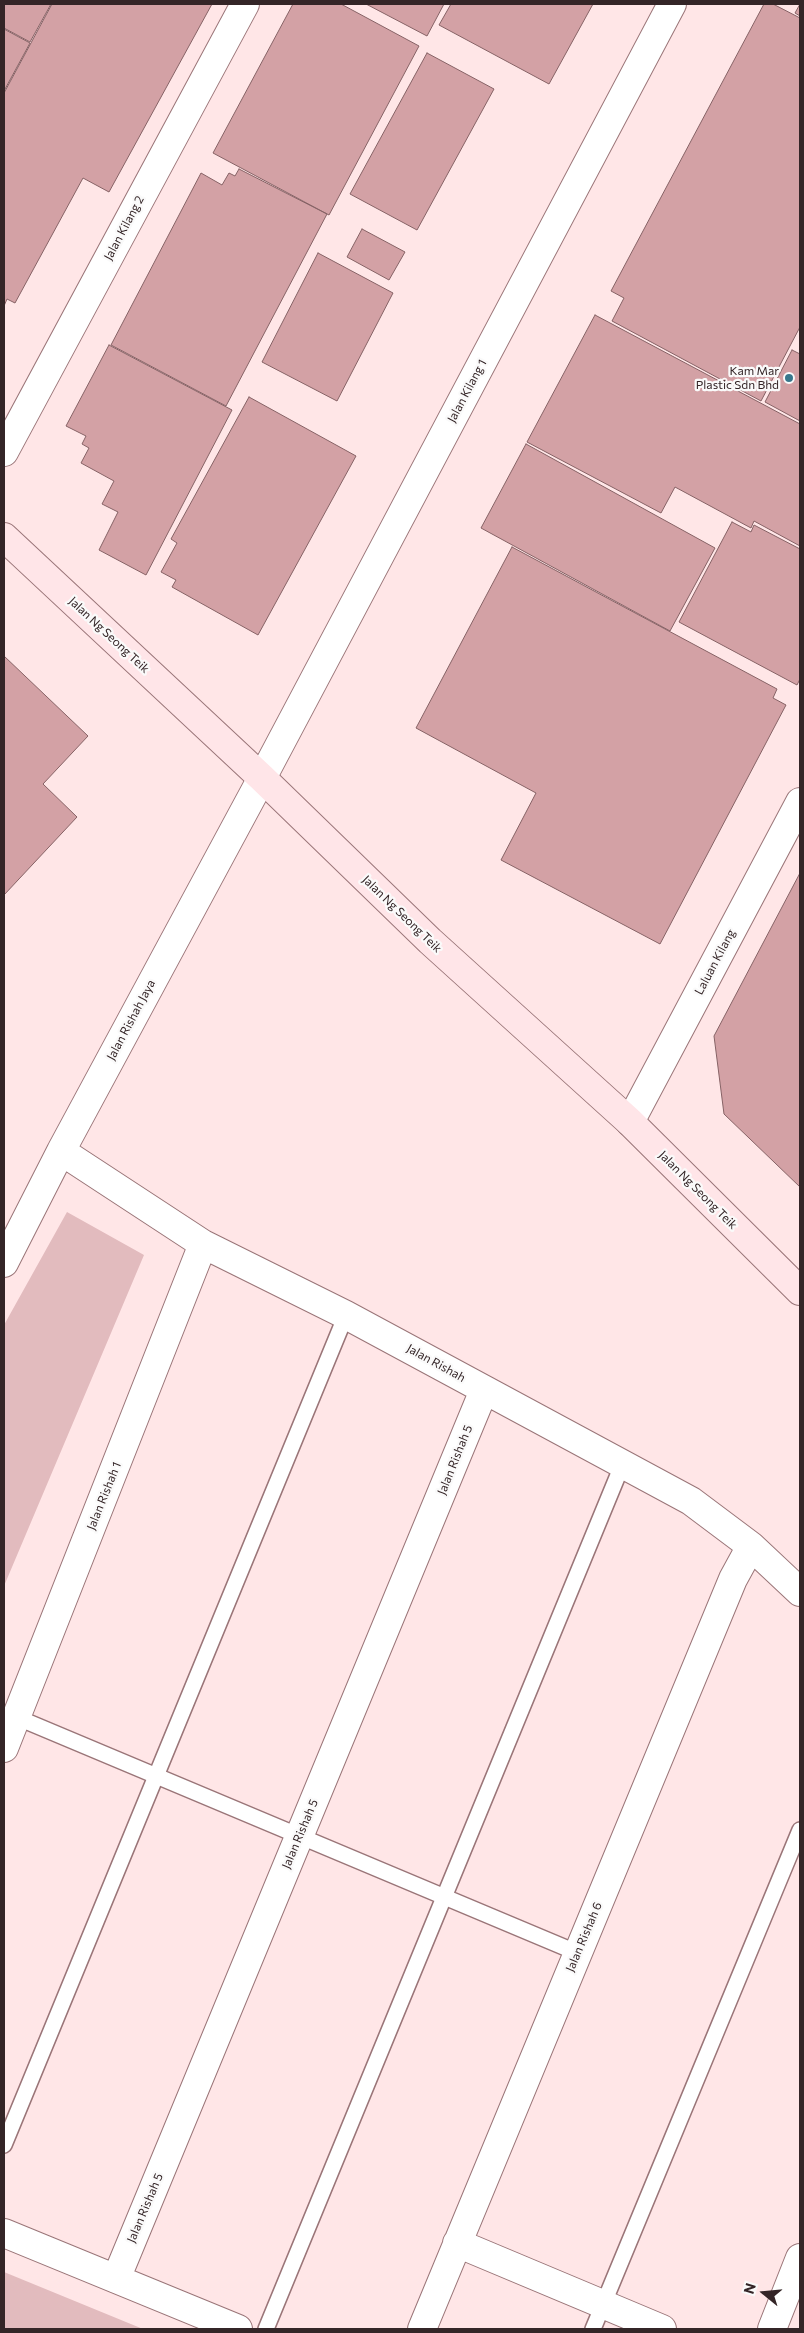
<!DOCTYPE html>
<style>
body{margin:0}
#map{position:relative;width:804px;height:2333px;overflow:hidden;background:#ffe6e7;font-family:Commissioner,sans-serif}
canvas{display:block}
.frame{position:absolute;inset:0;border:5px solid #342527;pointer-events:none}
.north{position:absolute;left:739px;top:2268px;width:50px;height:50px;-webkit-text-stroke:4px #fafafa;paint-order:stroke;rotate:287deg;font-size:14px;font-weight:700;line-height:20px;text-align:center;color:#342527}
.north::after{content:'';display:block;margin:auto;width:18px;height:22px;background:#342527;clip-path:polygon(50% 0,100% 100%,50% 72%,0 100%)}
</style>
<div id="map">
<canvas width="804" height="2333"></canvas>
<div class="frame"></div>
<div class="north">N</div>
</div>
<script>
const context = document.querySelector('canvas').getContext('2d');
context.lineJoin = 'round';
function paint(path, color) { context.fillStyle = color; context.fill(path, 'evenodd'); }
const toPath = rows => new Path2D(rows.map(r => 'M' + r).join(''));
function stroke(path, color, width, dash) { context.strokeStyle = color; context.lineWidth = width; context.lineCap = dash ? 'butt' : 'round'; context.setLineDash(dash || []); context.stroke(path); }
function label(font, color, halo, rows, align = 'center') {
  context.font = font + ' Commissioner,sans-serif'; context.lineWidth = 4.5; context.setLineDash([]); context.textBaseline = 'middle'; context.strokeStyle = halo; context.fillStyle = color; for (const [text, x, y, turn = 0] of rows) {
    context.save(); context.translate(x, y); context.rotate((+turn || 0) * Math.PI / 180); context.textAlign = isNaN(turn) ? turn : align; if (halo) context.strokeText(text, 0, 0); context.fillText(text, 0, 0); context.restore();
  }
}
const green = toPath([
 [67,1212,144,1255,4,1586,4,1325],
 [4,2272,143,2329,4,2329]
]);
const building = toPath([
 [4,4,51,4,30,42,4,28,4,4],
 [52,4,212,4,109,192,83,178,15,303,7,299,4,306,4,93,52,4],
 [293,4,341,4,419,46,329,215,213,153,293,4],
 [366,4,444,4,427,36,366,4],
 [451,4,593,4,549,84,439,25,451,4],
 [764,4,773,4,800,18,800,327,761,401,612,321,624,298,611,291,764,4],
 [800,4,800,16,795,13,800,4],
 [4,29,30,43,4,91,4,29],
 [427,53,494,89,417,230,350,194,427,53],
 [239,169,327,214,226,406,111,345,201,173,222,185,229,173,235,176,239,169],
 [362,229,405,252,389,280,347,257,362,229],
 [318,253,393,293,337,401,262,362,318,253],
 [595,315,800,424,800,546,754,521,751,528,675,487,661,513,527,442,595,315],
 [109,345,232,410,146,575,99,550,118,512,102,504,114,481,81,463,89,448,82,444,86,436,66,426,109,345],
 [792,350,800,354,800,421,765,402,792,350],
 [249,397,356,456,258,635,172,587,176,580,161,572,177,543,171,539,249,397],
 [526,444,715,548,670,631,481,528,526,444],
 [732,522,751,532,754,525,800,549,800,679,797,685,679,622,732,522],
 [512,547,777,689,773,698,786,705,660,944,501,860,536,793,416,728,512,547],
 [4,656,88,736,43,784,77,817,4,895,4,656],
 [800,873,800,1187,724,1114,714,1036,800,873]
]);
const lane = toPath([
 [16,1717,578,1953],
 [4,2145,346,1315],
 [266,2329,623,1463],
 [593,2329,800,1830]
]);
const street = toPath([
 [4,452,245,4],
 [630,1122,800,802],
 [61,1151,203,1244,346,1315,691,1501,751,1546,800,1592],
 [4,1263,61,1151,262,778,672,4],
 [4,1748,203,1244],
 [4,2233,238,2329],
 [457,2243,662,2329],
 [116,2279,484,1390],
 [422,2329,733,1579,751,1546],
 [772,2329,800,2258]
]);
const secondary = toPath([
 [4,537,262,778,430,941,630,1122,800,1291]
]);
const markers = [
 [789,378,5,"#38778c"]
];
const streetNames = [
 ["Jalan Kilang 2",124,228,-62],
 ["Jalan Kilang 1",467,391,-62],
 ["Jalan Ng Seong Teik",109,635,43],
 ["Jalan Ng Seong Teik",402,914,44],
 ["Laluan Kilang",715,962,-62],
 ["Jalan Rishah Jaya",131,1020,-62],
 ["Jalan Ng Seong Teik",698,1190,45],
 ["Jalan Rishah",436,1363,29],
 ["Jalan Rishah 5",455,1460,-68],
 ["Jalan Rishah 1",104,1496,-68],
 ["Jalan Rishah 5",300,1834,-67],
 ["Jalan Rishah 6",584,1937,-67],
 ["Jalan Rishah 5",145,2208,-67]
];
const poiNames = [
 ["Kam Mar",779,371],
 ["Plastic Sdn Bhd",779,385]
];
paint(green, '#e2bbbe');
paint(building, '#d3a1a5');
stroke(building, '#866265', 1);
stroke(lane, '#9a7578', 18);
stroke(street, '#9a7578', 30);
stroke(secondary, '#9a7578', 30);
stroke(lane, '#fff', 15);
stroke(street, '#fff', 28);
stroke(secondary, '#ffe5e8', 28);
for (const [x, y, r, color] of markers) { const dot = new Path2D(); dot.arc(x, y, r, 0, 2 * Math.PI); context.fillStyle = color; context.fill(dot); stroke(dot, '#fafafa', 2); }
label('12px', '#342527', '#fafafa', streetNames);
label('12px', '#342527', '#fafafa', poiNames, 'right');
</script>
